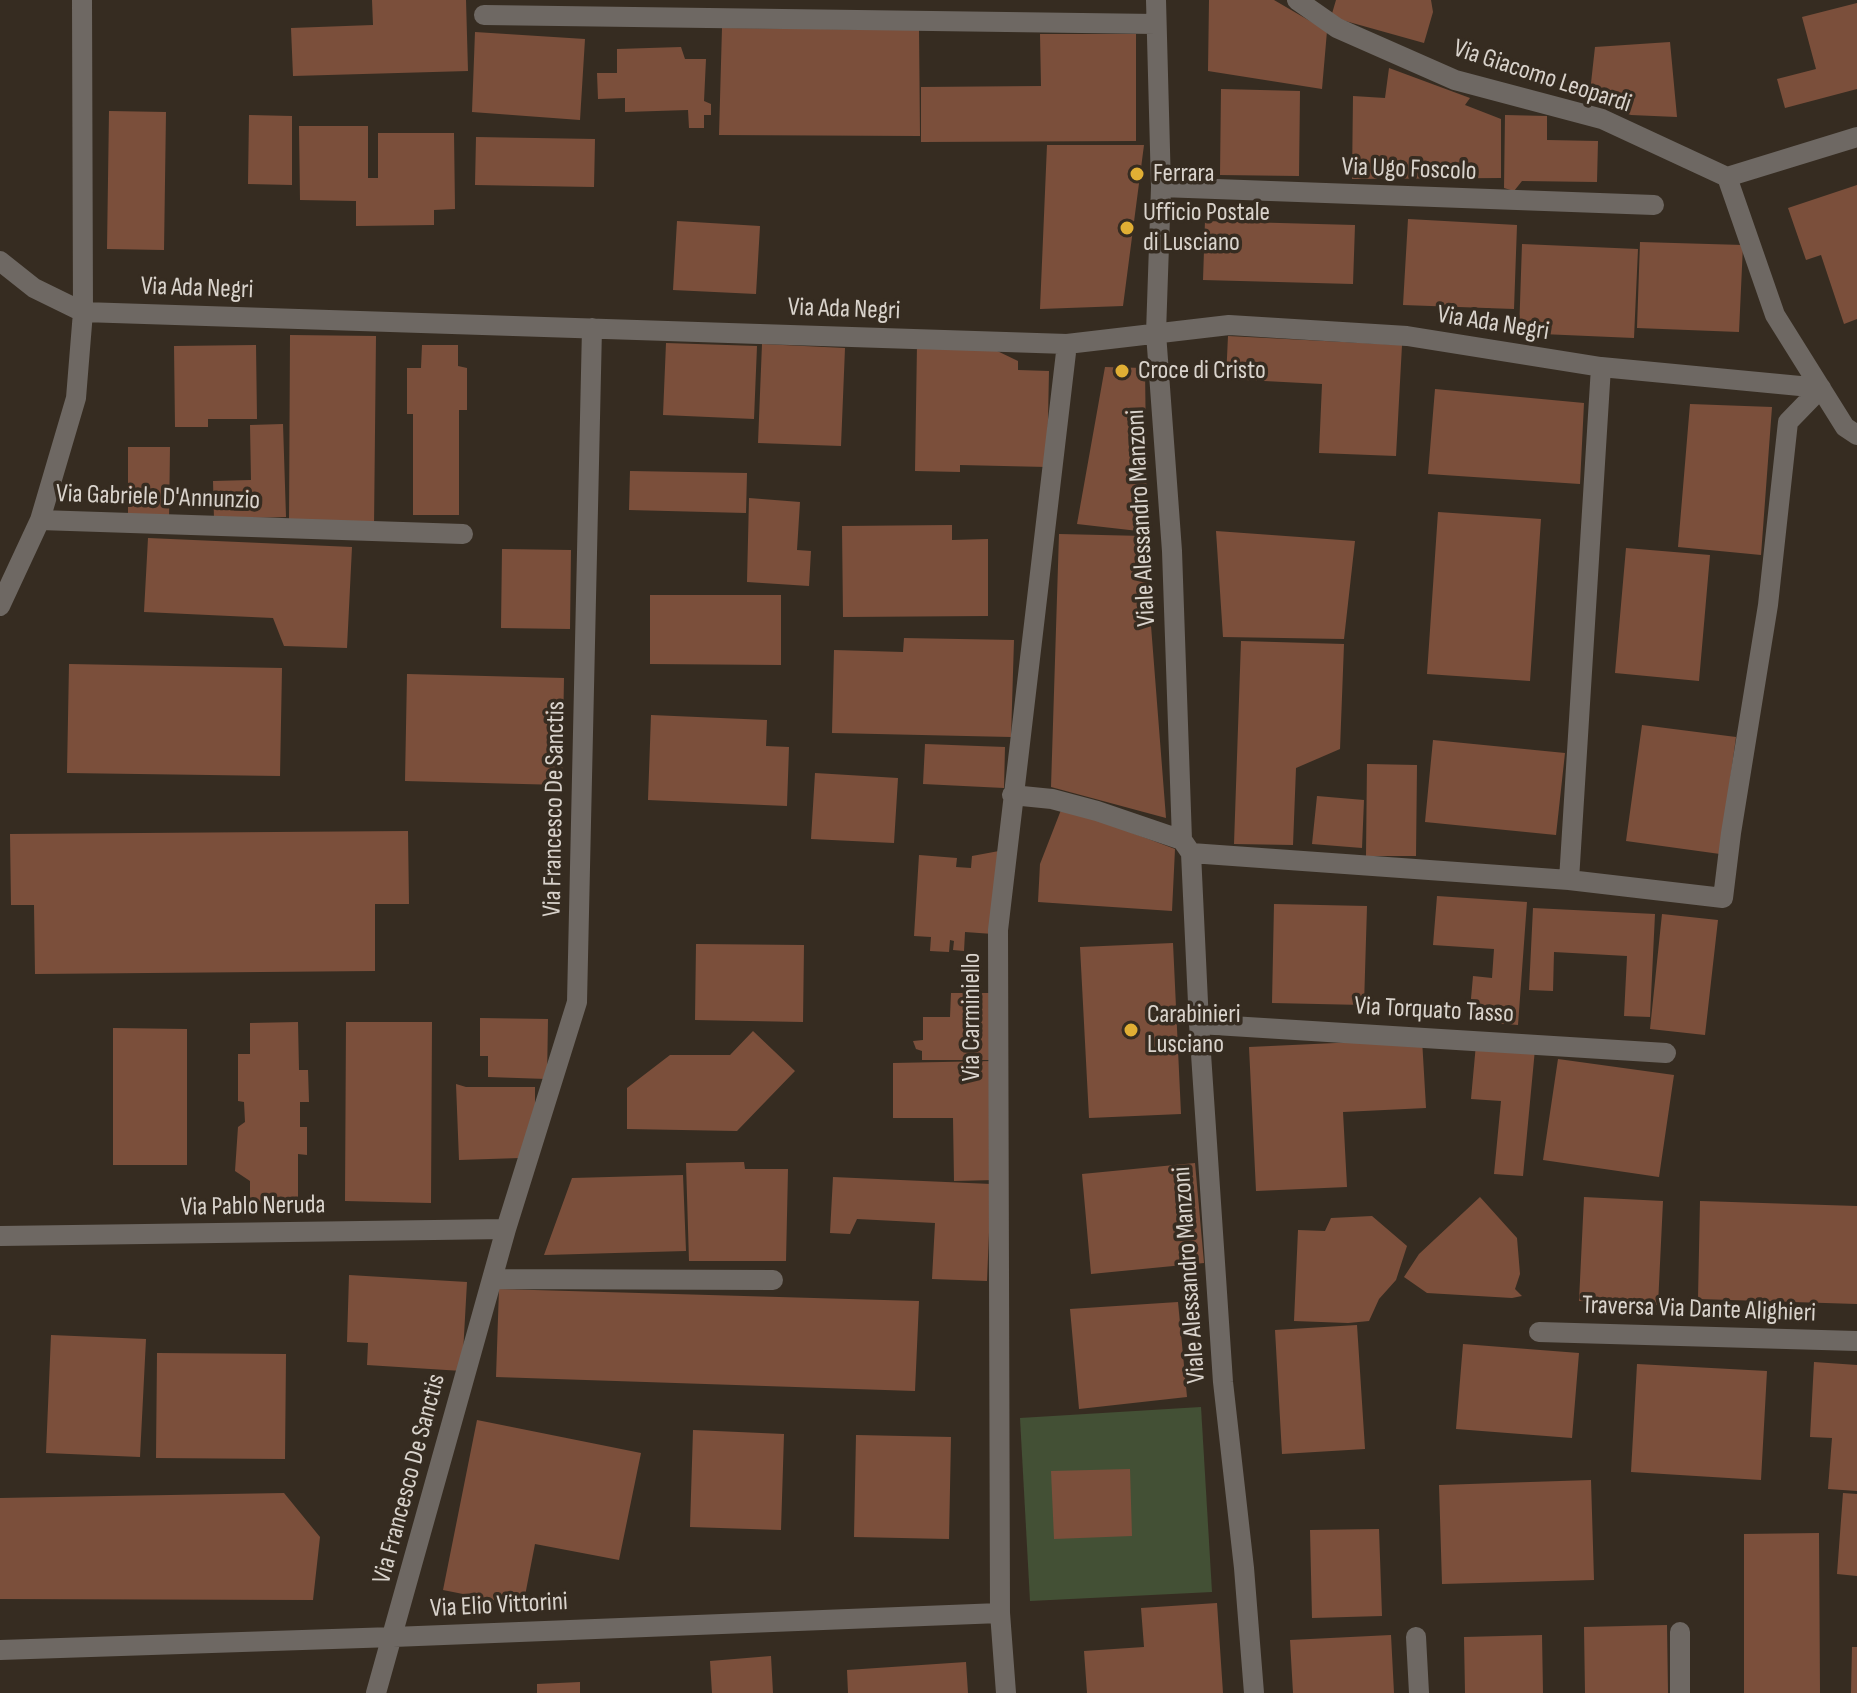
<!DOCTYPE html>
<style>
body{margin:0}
canvas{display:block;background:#362c21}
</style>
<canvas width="1857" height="1693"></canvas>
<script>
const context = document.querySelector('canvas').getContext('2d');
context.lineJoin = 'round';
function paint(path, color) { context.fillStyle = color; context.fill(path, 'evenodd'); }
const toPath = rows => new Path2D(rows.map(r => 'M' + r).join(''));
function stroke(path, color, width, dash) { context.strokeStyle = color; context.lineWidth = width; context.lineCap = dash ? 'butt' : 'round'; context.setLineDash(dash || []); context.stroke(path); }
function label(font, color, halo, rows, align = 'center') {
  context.font = font + ' "Sofia Sans Condensed",sans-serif'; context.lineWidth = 7; context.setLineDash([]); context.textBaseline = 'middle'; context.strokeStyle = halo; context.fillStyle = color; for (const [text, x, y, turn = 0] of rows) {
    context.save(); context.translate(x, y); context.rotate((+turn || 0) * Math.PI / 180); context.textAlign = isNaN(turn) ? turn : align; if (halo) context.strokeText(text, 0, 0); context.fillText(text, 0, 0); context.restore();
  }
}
const green = toPath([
 [1201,1407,1212,1592,1030,1601,1020,1418]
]);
const building = toPath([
 [372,0,466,0,468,71,293,76,291,28,373,25],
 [1209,0,1274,0,1327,31,1322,89,1208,71],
 [1336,0,1431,0,1433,12,1424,43,1331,17],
 [1857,3,1857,89,1785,108,1777,79,1816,69,1802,17],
 [722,28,919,30,920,136,719,135],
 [475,32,585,39,580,120,472,112],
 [1040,34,1136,34,1136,141,921,142,921,87,1041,86],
 [1670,42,1677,117,1631,115,1589,101,1595,47],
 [681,47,685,59,706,59,704,101,711,104,711,115,704,115,704,128,689,128,688,110,625,112,625,98,598,99,597,73,617,73,617,49],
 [1389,68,1470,98,1465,105,1501,119,1501,178,1352,179,1353,96,1385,98],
 [1221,89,1300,91,1299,176,1220,175],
 [109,111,166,112,164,250,107,249],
 [249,115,292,116,292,185,248,184],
 [1505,115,1547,116,1547,140,1598,141,1597,182,1522,181,1514,191,1504,188],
 [299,126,368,126,368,178,378,178,378,133,454,133,455,209,434,210,434,225,356,226,356,201,300,200],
 [476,137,595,139,594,187,475,185],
 [1047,145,1144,145,1123,306,1040,309],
 [1857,185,1857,319,1844,324,1821,255,1806,260,1788,208],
 [1408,219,1517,225,1514,309,1403,305],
 [677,221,760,226,756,294,673,290],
 [1205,221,1355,225,1353,284,1203,280],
 [1640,242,1743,245,1739,332,1637,328],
 [1522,244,1638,249,1634,338,1519,333],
 [290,335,376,336,374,526,289,524],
 [1228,336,1402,345,1396,456,1319,453,1322,384,1226,379],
 [666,343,757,346,754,419,663,415],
 [762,344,845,348,841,446,758,443],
 [256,345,257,419,208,419,208,427,175,427,174,346],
 [422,345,458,345,458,366,467,368,467,410,459,410,459,515,413,515,413,414,407,414,407,368,421,368],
 [917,345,993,349,1018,361,1018,370,1049,371,1047,467,960,465,960,472,915,471],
 [1105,367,1145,368,1147,532,1077,524],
 [1435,389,1584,403,1580,484,1428,474],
 [1690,404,1772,407,1761,555,1678,547],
 [283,424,286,517,214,519,213,481,251,480,250,425],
 [128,447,170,447,169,520,128,519],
 [630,471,747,473,746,513,629,510],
 [749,498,800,502,797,550,811,551,809,586,747,582],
 [1438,512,1541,519,1530,681,1427,674],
 [952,525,952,540,988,539,988,616,843,617,842,526],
 [1216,531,1355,541,1344,639,1223,637],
 [1059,534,1144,536,1166,818,1051,787],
 [148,538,352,547,347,648,284,646,273,618,144,612],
 [1626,548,1710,555,1699,681,1615,673],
 [502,549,571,550,570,629,501,628],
 [650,595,781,595,781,665,650,664],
 [904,638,1014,640,1011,737,832,733,834,650,903,652],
 [1241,641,1344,644,1340,749,1296,768,1293,845,1234,844],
 [69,664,282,668,280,776,67,773],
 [407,674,564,678,562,785,405,781],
 [651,715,767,720,766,746,789,747,787,806,648,800],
 [1642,725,1736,737,1720,854,1626,841],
 [1433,740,1565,753,1556,835,1425,822],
 [925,744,1005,747,1004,788,923,784],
 [1367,764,1417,765,1416,856,1366,856],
 [815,773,898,778,894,843,811,839],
 [1317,796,1364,800,1362,848,1312,844],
 [1061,810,1074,811,1175,849,1172,911,1038,902,1040,864],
 [408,831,409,904,375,904,375,971,35,974,34,905,11,905,10,834],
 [999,851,993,934,965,932,964,951,953,950,954,941,950,940,949,952,930,951,931,937,914,936,919,855,957,858,956,867,971,868,972,856],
 [1437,896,1527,902,1518,1025,1469,1021,1473,976,1492,978,1494,949,1433,945],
 [1274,904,1367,906,1364,1005,1272,1003],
 [1533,908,1655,914,1650,1017,1624,1016,1627,956,1554,952,1553,991,1529,990],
 [1662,914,1718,920,1705,1035,1650,1029],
 [1173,943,1181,1114,1089,1118,1080,947],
 [696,944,804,945,803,1022,695,1020],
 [951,993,991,993,991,1060,922,1060,922,1051,916,1049,913,1041,923,1040,923,1017,950,1017],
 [480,1018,548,1019,547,1079,488,1077,488,1056,480,1056],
 [298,1022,299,1070,308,1070,309,1102,300,1102,300,1127,307,1127,307,1155,298,1154,298,1202,250,1203,250,1181,235,1171,238,1127,245,1122,244,1102,238,1101,238,1054,250,1054,250,1023],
 [346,1022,432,1022,431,1203,345,1201],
 [113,1028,187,1029,187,1165,113,1165],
 [753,1031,795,1071,737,1131,627,1129,627,1088,670,1055,730,1055],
 [1422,1039,1426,1108,1343,1112,1347,1187,1256,1191,1249,1047],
 [1476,1044,1535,1049,1523,1176,1494,1174,1501,1101,1471,1099],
 [1558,1059,1674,1075,1659,1177,1543,1160],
 [992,1061,995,1180,954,1181,953,1118,893,1118,893,1063],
 [456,1084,466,1087,535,1087,535,1120,520,1158,459,1160],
 [744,1162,745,1169,788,1169,786,1261,689,1261,686,1163],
 [1195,1163,1204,1263,1091,1274,1082,1174],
 [683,1175,686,1251,544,1255,572,1178],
 [833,1177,991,1184,987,1281,932,1279,935,1223,857,1219,850,1234,830,1233],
 [1480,1197,1517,1238,1520,1274,1515,1289,1522,1296,1512,1298,1427,1293,1404,1277,1419,1254],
 [1584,1197,1663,1201,1658,1305,1579,1301],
 [1700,1201,1857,1206,1857,1304,1698,1299],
 [1372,1216,1407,1246,1396,1280,1379,1299,1369,1321,1348,1323,1294,1321,1298,1230,1325,1231,1331,1218],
 [349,1275,467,1282,462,1371,367,1365,368,1343,347,1342],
 [499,1289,919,1301,915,1391,496,1377],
 [1178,1302,1187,1397,1079,1409,1070,1309],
 [1357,1325,1365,1449,1282,1454,1275,1330],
 [51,1335,146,1339,140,1457,46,1453],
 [1463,1344,1579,1353,1572,1438,1456,1429],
 [157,1353,286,1354,285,1459,156,1458],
 [1814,1362,1857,1365,1857,1491,1828,1489,1832,1438,1810,1437],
 [1637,1364,1767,1371,1761,1480,1631,1472],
 [477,1420,641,1453,619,1560,535,1544,523,1606,443,1590],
 [693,1430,784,1434,781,1530,690,1527],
 [856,1435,951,1437,949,1539,854,1537],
 [1130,1469,1132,1536,1054,1539,1051,1471],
 [1591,1480,1594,1580,1442,1584,1439,1485],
 [284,1493,320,1537,313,1600,0,1599,0,1498],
 [1843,1493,1857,1494,1857,1576,1837,1574],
 [1379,1529,1382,1616,1312,1618,1310,1530],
 [1819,1533,1820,1693,1744,1693,1744,1534],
 [1217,1603,1223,1693,1087,1693,1084,1651,1144,1647,1141,1608],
 [1667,1625,1668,1693,1585,1693,1584,1627],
 [1391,1635,1394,1693,1293,1693,1290,1640],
 [1542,1635,1543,1693,1465,1693,1464,1637],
 [1852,1647,1857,1647,1857,1693,1851,1693],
 [771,1656,773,1693,712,1693,710,1661],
 [966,1662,968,1693,848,1693,847,1670],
 [580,1682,580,1693,537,1693,537,1684]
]);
const minor = toPath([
 [1156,0,1161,187,1156,333,1172,551,1182,840,1191,853,1199,1024,1223,1382,1244,1568,1254,1693],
 [1297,0,1337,28,1455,80,1602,119,1727,177,1775,315,1845,427,1857,435],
 [484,15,1156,24],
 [1727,177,1857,137],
 [1161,187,1654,205],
 [0,261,34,288,83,312,1067,344,1229,325,1407,336,1601,367],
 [40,520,463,534],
 [0,606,40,520,76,398,83,312,82,0],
 [1012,795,1052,799,1097,811,1182,840],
 [1191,853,1569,880,1723,898,1731,833,1768,605,1788,422,1821,388],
 [1569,880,1601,367,1821,388],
 [1199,1024,1666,1053],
 [0,1236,506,1229],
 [492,1279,773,1280],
 [1539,1332,1857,1341],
 [1416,1637,1419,1693],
 [0,1650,393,1637,1000,1613],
 [376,1693,506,1229,577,1002,592,328],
 [1006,1693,1000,1613,998,930,1067,344],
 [1680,1693,1680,1632]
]);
const markers = [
 [1137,174,8,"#e1af34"],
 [1127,228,8,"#e1af34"],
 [1122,371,8,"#e1af34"],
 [1131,1030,8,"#e1af34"]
];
const streetNames = [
 ["Via Giacomo Leopardi",1542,77,18],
 ["Via Ugo Foscolo",1409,170,2],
 ["Via Ada Negri",197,289,2],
 ["Via Ada Negri",844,310,2],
 ["Via Ada Negri",1493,324,9],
 ["Via Gabriele D'Annunzio",158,498,2],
 ["Viale Alessandro Manzoni",1142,518,-93],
 ["Via Francesco De Sanctis",555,809,-89],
 ["Via Torquato Tasso",1434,1011,3],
 ["Via Carminiello",972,1017,-90],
 ["Via Pablo Neruda",253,1207,-1],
 ["Viale Alessandro Manzoni",1190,1275,-94],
 ["Traversa Via Dante Alighieri",1699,1310,2],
 ["Via Francesco De Sanctis",410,1479,-75],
 ["Via Elio Vittorini",499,1606,-3]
];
const poiNames = [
 ["Ferrara",1153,174],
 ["Ufficio Postale",1143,213],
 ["di Lusciano",1143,243],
 ["Croce di Cristo",1138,371],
 ["Carabinieri",1147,1015],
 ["Lusciano",1147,1045]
];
paint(green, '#435035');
paint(building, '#7b4f3b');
stroke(minor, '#6e6863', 20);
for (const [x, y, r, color] of markers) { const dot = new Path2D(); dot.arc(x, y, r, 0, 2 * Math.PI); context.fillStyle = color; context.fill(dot); stroke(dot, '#362c21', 3); }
label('26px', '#d9d3cc', '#362c21', streetNames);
label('26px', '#d9d3cc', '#362c21', poiNames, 'left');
</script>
